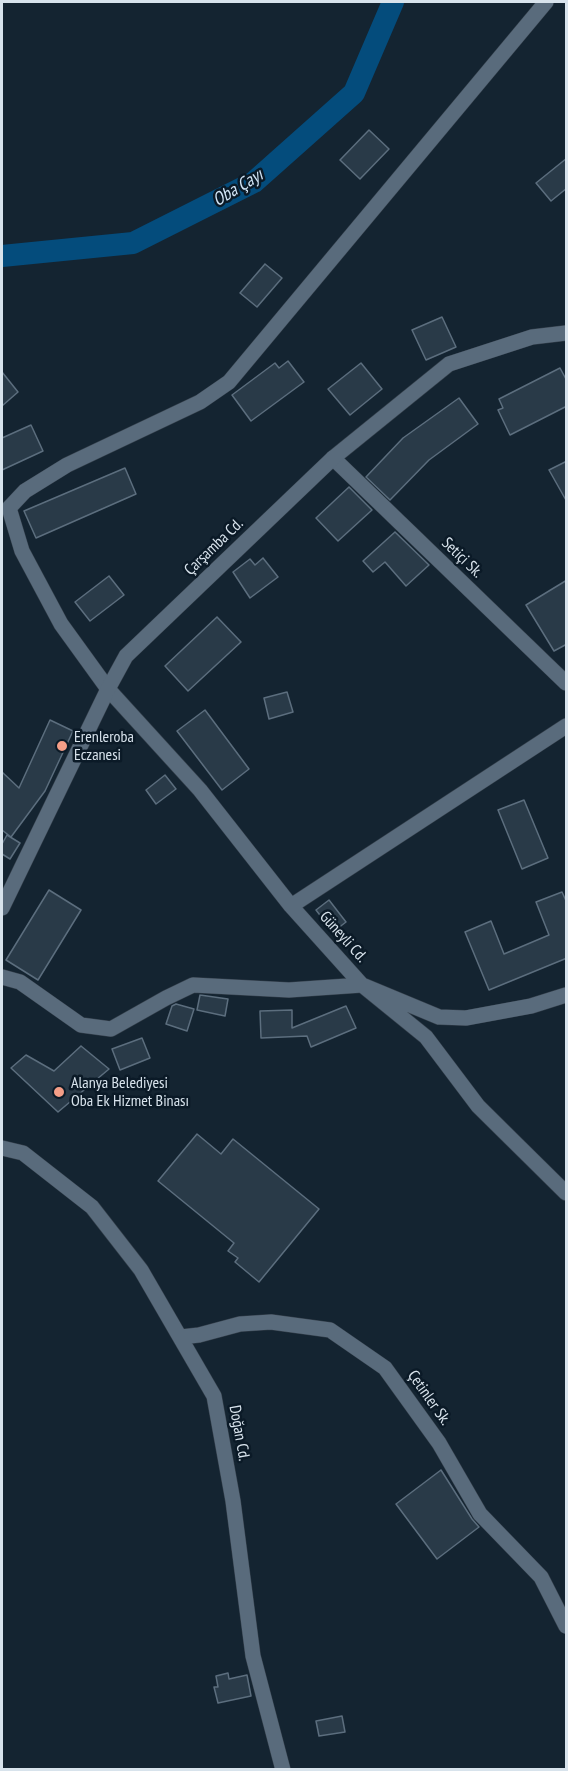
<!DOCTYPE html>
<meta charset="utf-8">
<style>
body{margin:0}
#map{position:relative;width:568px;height:1771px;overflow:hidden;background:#142431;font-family:"PT Sans Narrow",sans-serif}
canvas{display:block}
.frame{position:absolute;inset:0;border:3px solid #d8e3ec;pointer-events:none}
</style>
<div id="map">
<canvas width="568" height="1771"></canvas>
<div class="frame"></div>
</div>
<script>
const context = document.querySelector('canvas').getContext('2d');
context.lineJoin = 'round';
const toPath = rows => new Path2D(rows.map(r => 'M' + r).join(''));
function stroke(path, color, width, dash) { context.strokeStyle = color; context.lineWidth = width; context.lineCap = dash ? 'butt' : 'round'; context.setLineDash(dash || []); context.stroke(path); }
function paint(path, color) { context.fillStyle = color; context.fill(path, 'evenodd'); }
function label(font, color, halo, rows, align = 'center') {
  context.font = font + ' "PT Sans Narrow",sans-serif'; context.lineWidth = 5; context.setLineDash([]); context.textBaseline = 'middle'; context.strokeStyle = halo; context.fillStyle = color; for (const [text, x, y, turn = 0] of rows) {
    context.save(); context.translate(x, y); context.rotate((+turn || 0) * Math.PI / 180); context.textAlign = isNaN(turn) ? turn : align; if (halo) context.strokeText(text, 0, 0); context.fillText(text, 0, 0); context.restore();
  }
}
const river = toPath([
 [2,256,133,243,254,182,354,93,393,2]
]);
const building = toPath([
 [369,130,389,149,360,179,340,160,369,130],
 [567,158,567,188,551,201,536,183,567,158],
 [265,264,282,278,257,307,240,293,265,264],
 [442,317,456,347,426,360,412,330,442,317],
 [288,361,304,382,251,421,232,395,275,363,279,368,288,361],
 [361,363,382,389,350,415,328,389,361,363],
 [560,368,567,381,567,406,510,435,498,410,503,408,499,399,560,368],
 [2,372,18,392,2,406,2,372],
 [459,398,478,424,429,460,390,500,366,477,403,438,459,398],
 [31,425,43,451,2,470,2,438,31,425],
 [567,461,567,502,549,470,567,461],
 [125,468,136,494,36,538,24,511,125,468],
 [349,487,372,510,338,541,316,518,349,487],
 [395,532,429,565,406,586,385,562,373,572,363,561,395,532],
 [263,558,278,577,250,598,233,572,250,559,255,565,263,558],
 [109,576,124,595,90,621,75,602,109,576],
 [567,580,567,644,554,651,526,605,567,580],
 [217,617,241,642,188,691,165,666,217,617],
 [287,692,293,712,269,719,264,698,287,692],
 [205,710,249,769,222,790,177,731,205,710],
 [50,720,73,731,45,791,11,837,2,830,2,772,19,788,50,720],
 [165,775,176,789,156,804,146,790,165,775],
 [524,800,548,858,522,869,498,810,524,800],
 [7,835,20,843,10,859,2,854,2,844,7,835],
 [49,890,81,910,38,980,6,960,49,890],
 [562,892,567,903,567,958,489,990,465,932,491,921,504,954,549,935,536,902,562,892],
 [329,900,346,922,333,932,316,910,329,900],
 [200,995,228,999,225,1016,197,1010,200,995],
 [176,1004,194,1009,187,1031,166,1024,172,1006,176,1004],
 [346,1006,356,1028,311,1047,307,1036,261,1038,260,1011,292,1010,292,1028,346,1006],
 [142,1038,150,1058,120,1070,112,1049,142,1038],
 [81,1046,109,1069,58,1112,11,1068,26,1055,54,1071,81,1046],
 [197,1134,221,1154,233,1139,319,1209,259,1282,235,1262,238,1258,228,1251,234,1243,158,1181,197,1134],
 [441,1470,472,1519,479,1527,437,1559,396,1504,441,1470],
 [228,1673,229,1679,247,1675,251,1696,218,1703,214,1687,218,1687,216,1676,228,1673],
 [342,1716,345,1732,319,1736,316,1721,342,1716]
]);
const minor = toPath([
 [546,2,229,382,200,402,67,465,25,491,9,508,22,551,61,624,108,689,200,790,291,906,362,985,426,1037,478,1106,566,1193],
 [333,458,566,683],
 [291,906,566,726],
 [2,977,20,982,81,1025,111,1029,166,998,193,985,289,990,362,985,439,1017,466,1018,531,1006,566,995],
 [2,1148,23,1153,92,1207,141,1270,214,1396,233,1501,253,1656,283,1770],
 [181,1337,199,1335,240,1324,271,1322,330,1330,385,1368,439,1443,480,1514,541,1577,566,1626]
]);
const tertiary = toPath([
 [2,908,108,689,126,656,333,458,449,364,532,337,566,333]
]);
const markers = [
 [62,746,6,"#f49e87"],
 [59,1092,6,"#f49e87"]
];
const streetNames = [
 ["Çarşamba Cd.",214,547,-44],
 ["Setiçi Sk.",462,558,44],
 ["Güneyli Cd.",343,937,48],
 ["Çetinler Sk.",429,1398,55],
 ["Doğan Cd.",239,1433,80]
];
const poiNames = [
 ["Erenleroba",74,737],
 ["Eczanesi",74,755],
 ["Alanya Belediyesi",71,1083],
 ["Oba Ek Hizmet Binası",71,1101]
];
const waterNames = [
 ["Oba Çayı",238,188,-31]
];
stroke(river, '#044c7c', 22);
paint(building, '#293a48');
stroke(building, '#5c6e7e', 1.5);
stroke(minor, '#35404c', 16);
stroke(tertiary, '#35404c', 16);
stroke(minor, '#596b7c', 15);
stroke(tertiary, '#596b7c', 15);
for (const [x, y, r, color] of markers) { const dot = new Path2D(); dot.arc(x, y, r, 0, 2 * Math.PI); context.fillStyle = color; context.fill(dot); stroke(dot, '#0b1a27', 2); }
label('16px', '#d8e3ec', '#0b1a27', streetNames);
label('16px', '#d8e3ec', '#0b1a27', poiNames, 'left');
label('italic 18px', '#d2e5f6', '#0b1a27', waterNames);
</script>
